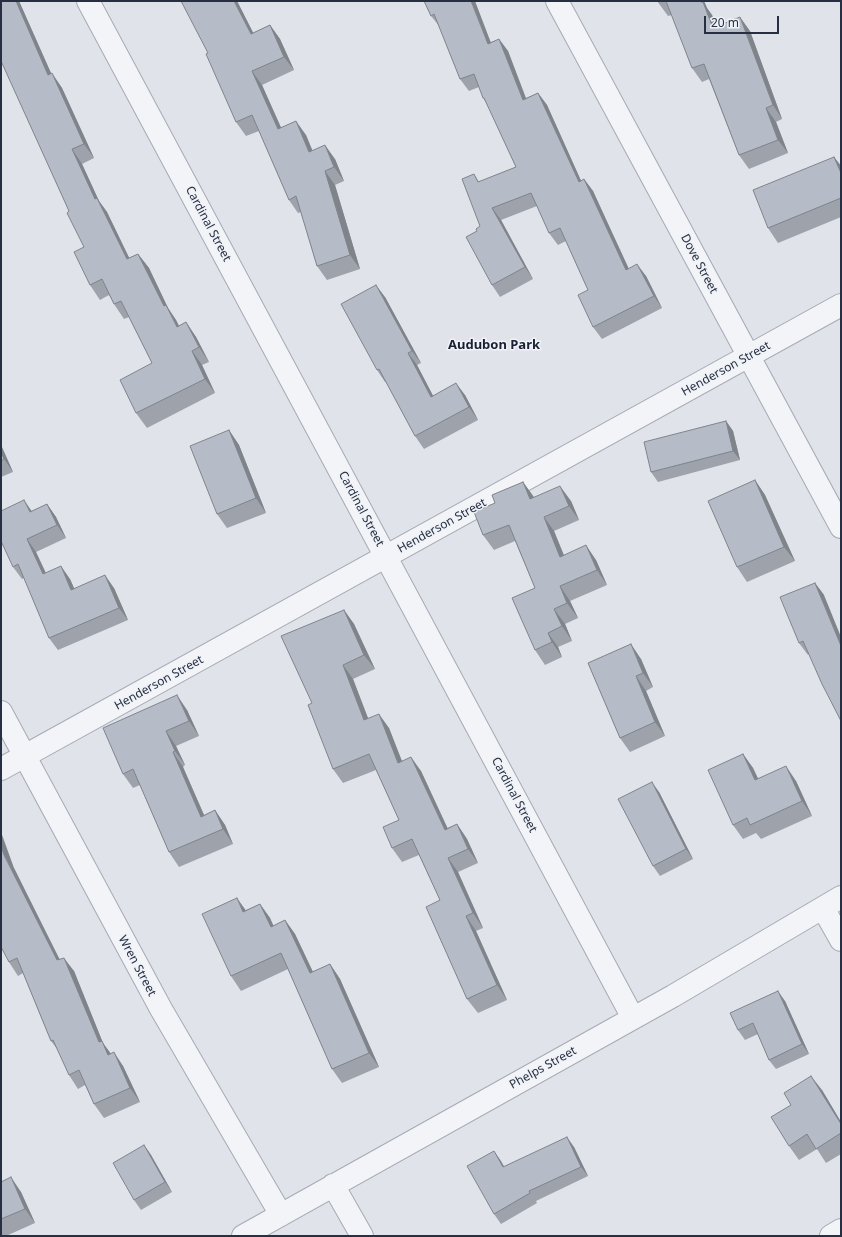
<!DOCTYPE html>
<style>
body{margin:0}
#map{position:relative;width:842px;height:1237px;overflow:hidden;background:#e0e3ea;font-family:"Noto Sans",sans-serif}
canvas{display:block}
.frame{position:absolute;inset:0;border:2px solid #273042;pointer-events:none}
.scale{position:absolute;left:704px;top:16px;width:75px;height:18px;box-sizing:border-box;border:2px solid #273042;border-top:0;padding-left:5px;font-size:12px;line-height:14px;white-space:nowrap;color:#273042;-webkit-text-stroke:3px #eff2f7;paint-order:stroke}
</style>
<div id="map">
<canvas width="842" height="1237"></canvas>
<div class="frame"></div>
<div class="scale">20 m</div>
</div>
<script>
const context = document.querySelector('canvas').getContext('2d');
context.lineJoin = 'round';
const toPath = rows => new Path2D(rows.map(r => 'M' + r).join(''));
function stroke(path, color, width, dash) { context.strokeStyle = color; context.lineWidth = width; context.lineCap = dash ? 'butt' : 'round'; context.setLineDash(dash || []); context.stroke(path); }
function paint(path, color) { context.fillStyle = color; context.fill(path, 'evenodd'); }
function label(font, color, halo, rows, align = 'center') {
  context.font = font + ' "Noto Sans",sans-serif'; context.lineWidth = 3; context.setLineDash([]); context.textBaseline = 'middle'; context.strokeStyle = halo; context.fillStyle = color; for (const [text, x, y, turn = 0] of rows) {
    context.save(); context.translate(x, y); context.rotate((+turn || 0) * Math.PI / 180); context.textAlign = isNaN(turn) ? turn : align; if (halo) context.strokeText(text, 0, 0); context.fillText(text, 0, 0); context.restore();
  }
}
const street = toPath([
 [88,1,633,1018],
 [557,1,841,527],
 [1,712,161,1009,281,1215],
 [1,769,841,305],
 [823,908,841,940],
 [333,1185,362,1236],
 [243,1236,673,996,841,897],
 [831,1236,841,1230]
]);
const wall = toPath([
 [1,1,19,1,51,73,62,88,94,158,82,164,99,201,107,212,129,258,138,254,149,268,168,308,176,320,179,326,186,322,196,337,209,362,202,365,215,393,147,428,136,413,152,363,129,317,124,319,114,304,109,295,100,300,90,285,84,247,69,211,3,64,1,62],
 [237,1,253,33,270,25,280,39,294,70,262,85,281,128,306,135,312,151,335,159,344,181,335,185,360,269,327,280,317,266,301,212,298,213,289,200,259,131,246,136,236,122,208,53],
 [424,1,491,42,499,39,508,51,526,98,538,93,547,105,581,181,584,179,593,191,628,269,646,276,662,308,602,339,593,327,588,290,566,241,558,245,549,233,537,206,501,220,533,279,500,297,492,285,477,231,480,226,474,174,479,182,516,167,487,104,483,98,479,87,469,91,460,79,440,27,431,16],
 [657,1,704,1,707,8,712,15,717,26,750,31,782,119,776,122,788,153,749,169,739,155,709,79,702,82,692,68,672,15,668,16],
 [834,157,841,166,841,217,778,243,768,228],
 [385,297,421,363,417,365,433,396,465,395,478,420,424,449,415,436,386,382,385,382,377,370],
 [726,421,733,431,740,460,658,482,651,472],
 [229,430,239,445,266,513,227,528,217,514],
 [1,445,13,472,1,477],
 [755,480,765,495,795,561,747,582,737,567],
 [523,482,534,497,571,501,579,520,554,531,564,555,596,560,607,585,570,601,578,618,565,624,572,641,558,647,562,657,545,665,535,650,535,588,515,541,494,550,483,535,495,503],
 [47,504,56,517,66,538,36,552,46,573,70,579,74,588,114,588,128,620,58,650,49,638,24,578,22,579,13,567,32,511],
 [815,583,824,595,809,654,808,655,799,643],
 [344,610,354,624,375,669,353,679,368,718,389,728,402,761,421,771,447,828,457,824,467,839,478,863,458,872,483,928,476,931,507,1000,478,1013,467,999,440,900,419,855,402,862,392,848,399,820,376,770,343,783,333,769,312,703],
 [641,659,653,687,646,691,665,736,630,752,620,738,588,663],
 [187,710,199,736,176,746,185,765,183,767,204,815,215,810,225,825,233,844,179,867,169,852,140,785,133,788,123,774],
 [743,754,753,768,758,779,796,781,812,816,761,839,756,833,743,839,733,825],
 [659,792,693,859,660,876,653,866],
 [14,868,59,960,74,971,103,1043,111,1054,123,1066,140,1102,104,1118,94,1104,85,1085,78,1089,69,1075,58,1050,51,1041,23,973,18,976,9,962],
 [260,904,270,918,273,926,285,920,295,934,313,972,330,964,340,979,379,1067,342,1083,332,1069,288,969,241,991,231,976,246,910],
 [785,1001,809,1054,776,1069,769,1060,758,1034,745,1040,738,1030],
 [822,1090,841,1122,841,1154,826,1163,817,1149,799,1160,789,1146],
 [144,1145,151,1155,172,1192,141,1210,134,1200],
 [574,1147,588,1176,536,1201,537,1203,501,1224,494,1214,494,1151,504,1167],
 [1,1182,21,1192,35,1223,6,1236,1,1236]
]);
const shadedWall = toPath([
 [16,1,19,1,58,89,48,75],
 [234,1,237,1,261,48,251,34],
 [471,1,475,1,496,56,488,44],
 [701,1,704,1,707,8,712,15,722,41,713,28],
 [740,17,750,31,782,119,773,105],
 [270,25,280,39,294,70,284,57],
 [499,39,508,51,531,112,523,100],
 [252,71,262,85,288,143,278,129],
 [52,73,62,88,94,158,84,144],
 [538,93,547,105,587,194,579,182],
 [766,108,776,122,788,153,778,140],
 [296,121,306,135,319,166,309,152],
 [325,145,335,159,344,181,334,167],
 [72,149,82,164,99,201,107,212,137,274,127,259,95,199],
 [834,157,841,166,841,173],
 [325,171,335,185,360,269,350,255],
 [584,179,593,191,635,282,626,270],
 [492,208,501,220,533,279,525,267],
 [138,254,149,268,168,308,176,320,187,342,177,327,164,306],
 [637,264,646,276,662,308,654,296],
 [376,285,385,297,421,363,412,351],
 [186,322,196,337,209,362,199,347],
 [192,351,202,365,215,393,205,379],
 [408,353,417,365,440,409,431,397],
 [456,383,465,395,478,420,469,407],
 [726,421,733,431,740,460,733,451],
 [229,430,239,445,266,513,256,498],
 [1,445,13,472,4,459,1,452],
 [755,480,765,495,795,561,784,547],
 [523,482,533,496,540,514,530,499],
 [560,486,571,501,579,520,569,506],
 [24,500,33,513,30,512],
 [47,504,56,517,66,538,57,525],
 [544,517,554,531,570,571,560,557],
 [27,539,36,552,52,587,43,574],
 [586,545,596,560,607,585,597,570],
 [61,566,70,579,80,602,71,590],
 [105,575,114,588,128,620,119,608],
 [815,583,824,595,841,637,841,646],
 [560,586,570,601,578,618,567,603],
 [554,609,565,624,572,641,562,626],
 [344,610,354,624,375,669,364,655],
 [548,633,558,647,562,657,552,642],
 [631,644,641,659,653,687,643,673],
 [343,665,353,679,374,734,364,720],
 [636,676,646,691,665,736,655,722],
 [177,695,187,710,199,736,189,721],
 [379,714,389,728,408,777,398,763],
 [166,731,176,746,185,765,175,751],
 [173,752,183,767,211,831,201,817],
 [743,754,753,768,766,795,755,780],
 [411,757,421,771,455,844,445,830],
 [786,766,796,781,812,816,802,801],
 [652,782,659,792,693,859,686,849],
 [215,810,225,825,233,844,223,829],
 [457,824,467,839,478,863,468,849],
 [1,832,14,868,67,974,57,960,4,855,1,846],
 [448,858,458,872,483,928,473,913],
 [237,898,247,912,243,912],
 [260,904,270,918,281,942,271,927],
 [466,916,476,931,507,1000,497,985],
 [285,920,295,934,320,987,310,973],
 [64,958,74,971,103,1043,111,1054,117,1069,99,1042],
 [330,964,340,979,379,1067,369,1053],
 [778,991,785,1001,809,1054,802,1044],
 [114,1052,123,1066,140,1102,130,1088],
 [811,1076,822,1090,841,1122,841,1124],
 [567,1137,574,1147,588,1176,581,1167],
 [144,1145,151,1155,172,1192,165,1182],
 [494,1151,501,1161,510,1177,503,1167],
 [11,1177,21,1192,35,1223,25,1209]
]);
const building = toPath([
 [1,1,16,1,48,75,52,73,84,144,72,149,95,199,97,198,127,259,138,254,164,306,166,305,177,327,186,322,199,347,192,351,205,379,136,413,120,380,152,363,121,301,114,304,102,279,90,285,74,252,84,247,67,213,69,211,1,61,1,1],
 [181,1,234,1,251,34,270,25,284,57,252,71,278,129,296,121,309,152,325,145,334,167,325,171,350,255,317,266,296,196,289,200,252,115,236,122,206,54,208,53,181,1],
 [424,1,471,1,488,44,499,39,523,100,538,93,579,182,584,179,626,270,637,264,654,296,593,327,578,295,588,290,560,228,549,233,531,193,492,208,525,267,492,285,466,237,477,231,476,229,480,226,462,179,474,174,478,182,516,167,484,98,483,98,474,74,460,79,434,14,431,16,424,1],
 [666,1,701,1,701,2,703,2,713,28,740,17,773,105,766,108,778,140,739,155,704,64,692,68,666,1],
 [834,157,841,173,841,198,768,228,753,190,834,157],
 [376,285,412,351,408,353,431,397,456,383,469,407,415,436,379,369,377,370,341,304,376,285],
 [726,421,733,451,651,472,644,442,726,421],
 [229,430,256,498,217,514,190,446,229,430],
 [1,452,4,459,1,461,1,452],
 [755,480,784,547,737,567,708,501,755,480],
 [523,482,530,499,560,486,569,506,544,517,560,557,586,545,597,570,560,586,567,603,554,609,562,626,548,633,552,642,535,650,512,598,535,588,509,525,483,535,474,512,495,503,492,495,523,482],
 [24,500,30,512,47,504,57,525,27,539,43,574,61,566,71,590,105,575,119,608,49,638,18,564,13,567,1,541,1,511,24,500],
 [815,583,841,646,841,721,822,684,803,641,799,643,780,597,815,583],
 [344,610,364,655,343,665,364,720,379,714,398,763,411,757,445,830,457,824,468,849,448,858,473,913,466,916,497,985,467,999,426,907,440,900,412,839,392,848,383,827,399,820,369,754,333,769,308,705,312,703,281,636,344,610],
 [631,644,643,673,636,676,655,722,620,738,588,663,631,644],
 [177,695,189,721,166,731,175,751,173,752,201,817,215,810,223,829,169,852,133,769,123,774,103,728,177,695],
 [743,754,755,780,786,766,802,801,750,825,747,818,733,825,708,770,743,754],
 [652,782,686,849,653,866,618,799,652,782],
 [1,846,4,855,57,960,64,958,99,1042,102,1041,108,1055,114,1052,130,1088,94,1104,79,1070,69,1075,53,1040,51,1041,17,958,9,962,1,947,1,846],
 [237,898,243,912,260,904,271,927,285,920,310,973,330,964,369,1053,332,1069,281,953,231,976,202,914,237,898],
 [778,991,802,1044,769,1060,753,1023,738,1030,730,1013,778,991],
 [811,1076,841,1124,841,1133,816,1149,807,1134,789,1146,771,1117,791,1105,784,1093,811,1076],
 [567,1137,581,1167,529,1191,530,1193,494,1214,467,1166,494,1151,503,1167,567,1137],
 [144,1145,165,1182,134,1200,113,1163,144,1145],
 [11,1177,25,1209,1,1219,1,1182,11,1177]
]);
const streetNames = [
 ["Cardinal Street",208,224,62],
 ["Dove Street",699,264,62],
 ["Henderson Street",726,369,-29],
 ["Cardinal Street",361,509,62],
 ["Henderson Street",442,526,-29],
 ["Henderson Street",159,683,-29],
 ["Cardinal Street",514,795,62],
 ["Wren Street",137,966,62],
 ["Phelps Street",543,1068,-29]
];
const neighbourhoodNames = [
 ["Audubon Park",494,345]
];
stroke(street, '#a5aab4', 24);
stroke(street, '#f3f4f8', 22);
paint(wall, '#9da2ab');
paint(shadedWall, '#7f848b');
paint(building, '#b6bcc7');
stroke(building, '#7f848b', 1);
label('12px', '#273042', '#eff2f7', streetNames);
label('bold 13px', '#192133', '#eff2f7', neighbourhoodNames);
</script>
